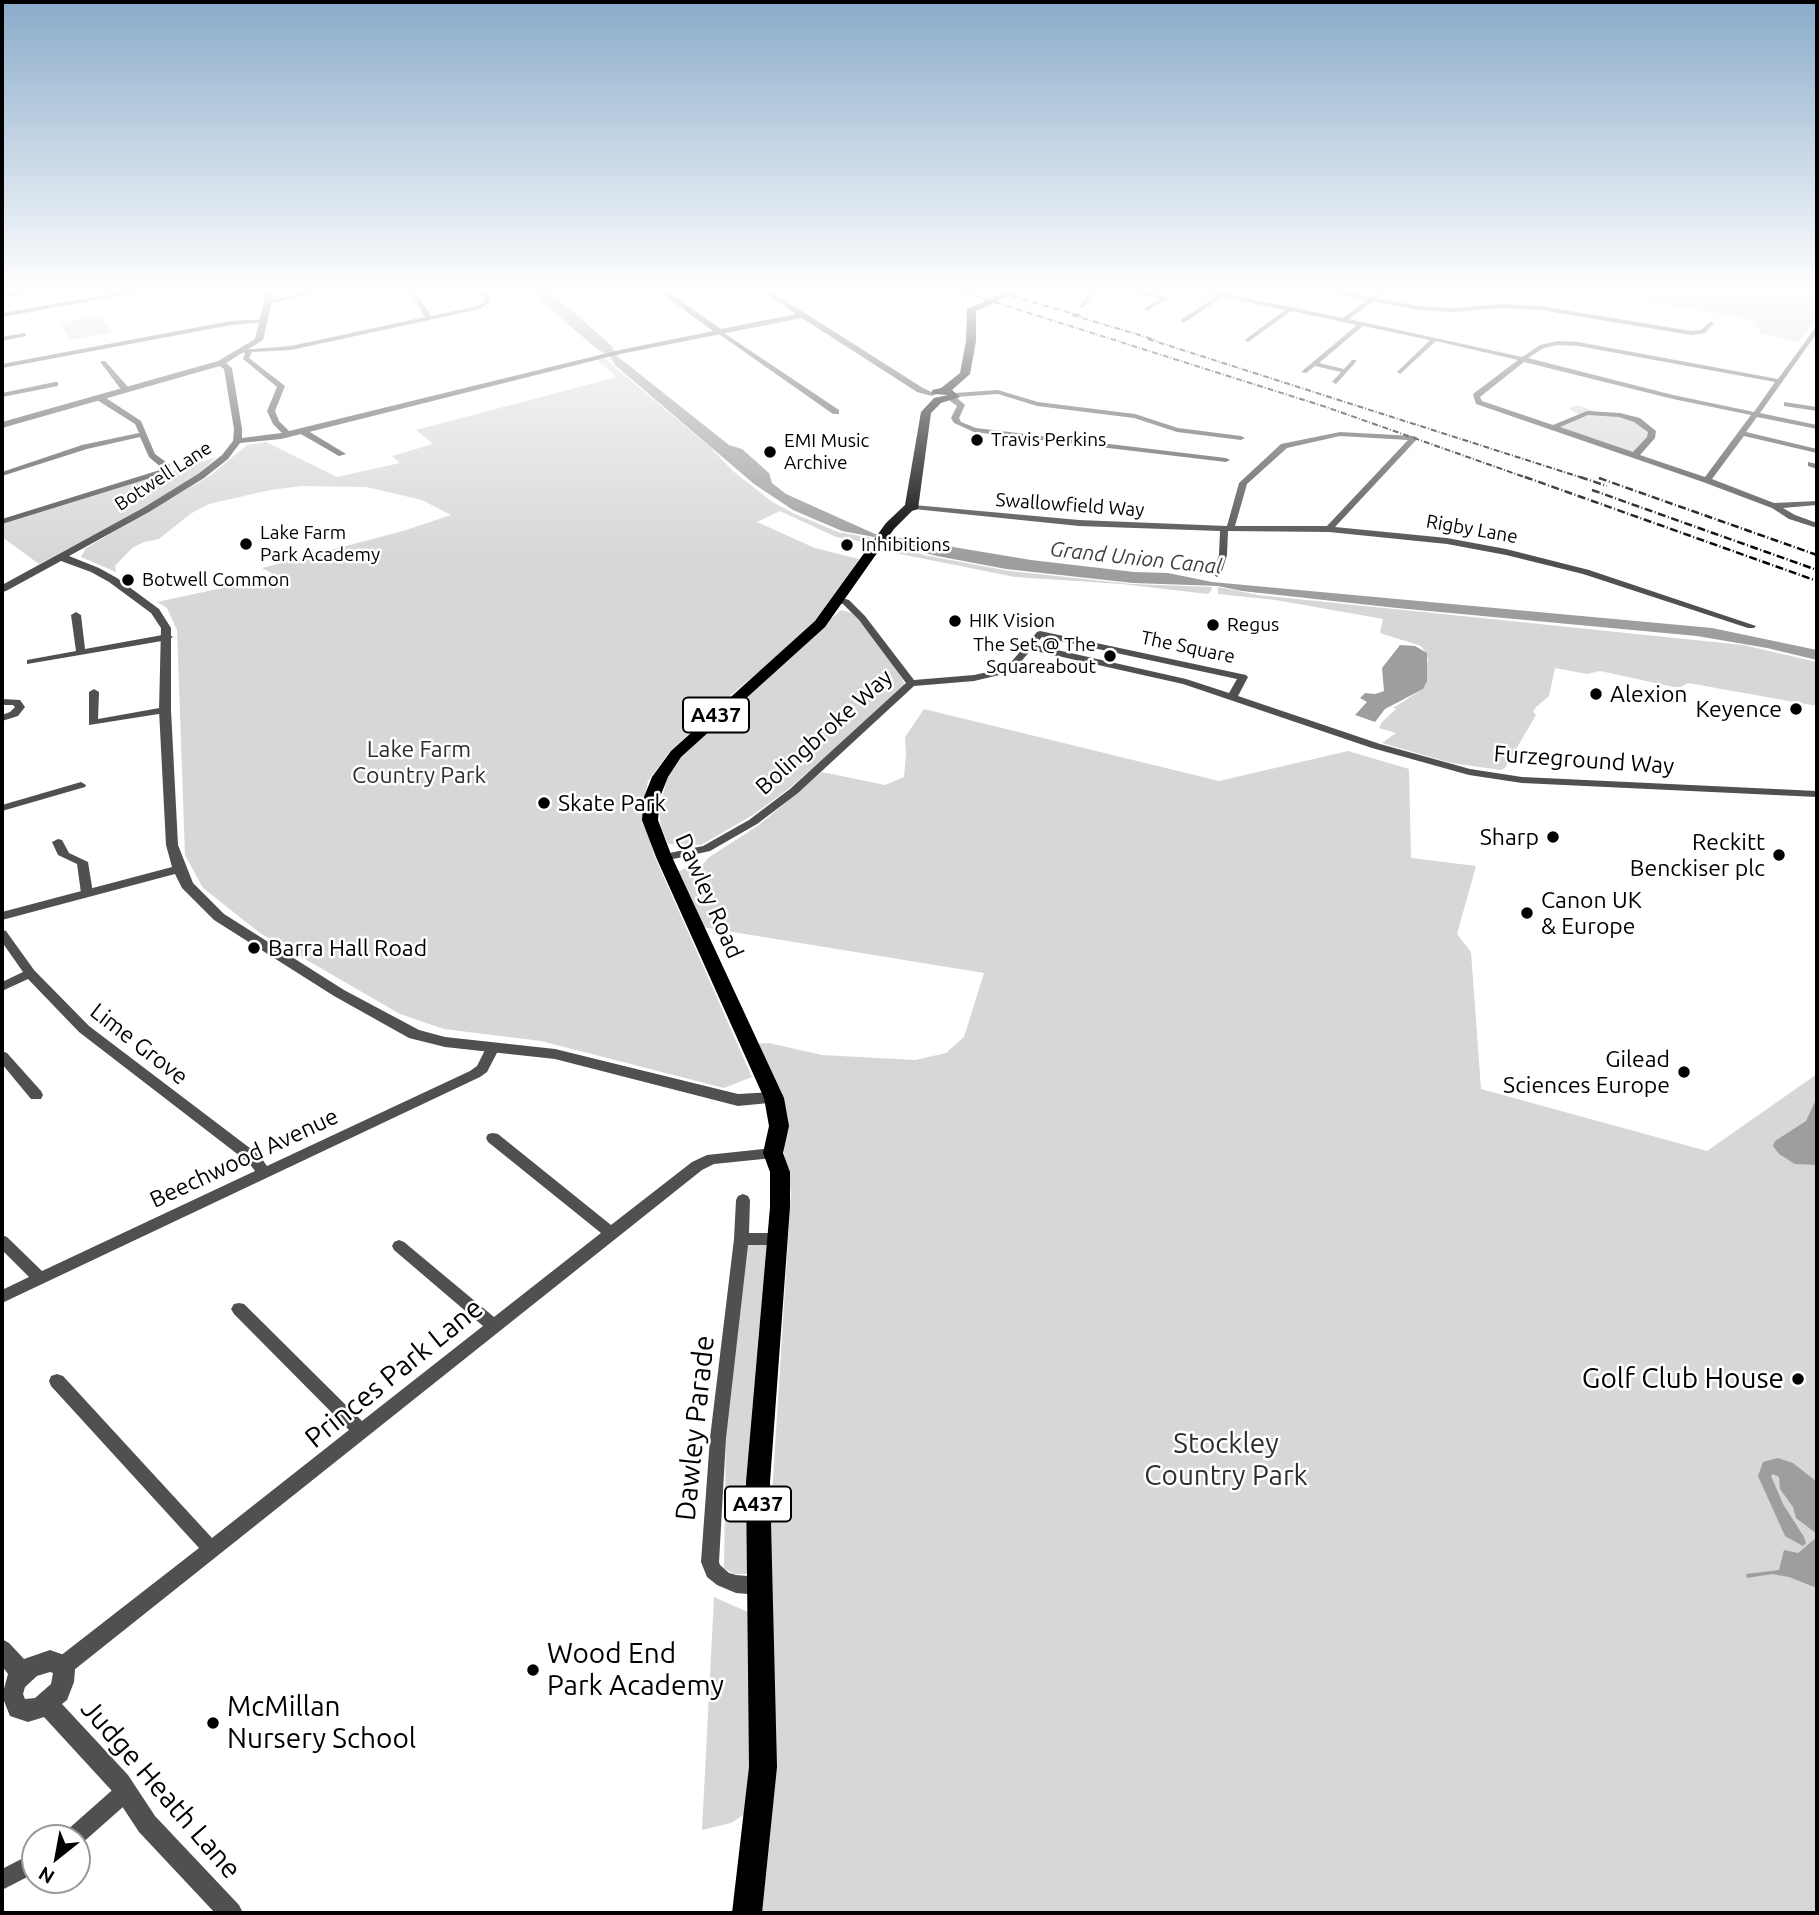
<!DOCTYPE html>
<style>
body{margin:0}
#map{position:relative;width:1819px;height:1915px;overflow:hidden;background:#fff;font-family:Ubuntu,sans-serif}
canvas{display:block}
.frame{position:absolute;inset:0;border:4px solid #000;pointer-events:none}
.north{position:absolute;left:21px;top:1824px;width:70px;height:70px;box-sizing:border-box;background:#fff;border:2px solid #999;border-radius:50%;rotate:211deg;font-size:19px;font-weight:700;line-height:28px;text-align:center;color:#000}
.north::after{content:'';display:block;margin:auto;width:24px;height:32px;background:#000;clip-path:polygon(50% 0,100% 100%,50% 72%,0 100%)}
</style>
<div id="map">
<canvas width="1819" height="1915"></canvas>
<div class="frame"></div>
<div class="north">N</div>
</div>
<script>
const context = document.querySelector('canvas').getContext('2d');
context.lineJoin = 'round';
function paint(path, color) { context.fillStyle = color; context.fill(path, 'evenodd'); }
const toPath = rows => new Path2D(rows.map(r => 'M' + r).join(''));
function stroke(path, color, width, dash) { context.strokeStyle = color; context.lineWidth = width; context.lineCap = dash ? 'butt' : 'round'; context.setLineDash(dash || []); context.stroke(path); }
function label(font, color, halo, rows, align = 'center') {
  context.font = font + ' Ubuntu,sans-serif'; context.lineWidth = 5; context.setLineDash([]); context.textBaseline = 'middle'; context.strokeStyle = halo; context.fillStyle = color; for (const [text, x, y, turn = 0] of rows) {
    context.save(); context.translate(x, y); context.rotate((+turn || 0) * Math.PI / 180); context.textAlign = isNaN(turn) ? turn : align; if (halo) context.strokeText(text, 0, 0); context.fillText(text, 0, 0); context.restore();
  }
}
const green = toPath([
 [1625,289,1808,289,1817,291,1817,318,1799,342,1761,334,1753,320,1652,302,1657,295],
 [101,316,112,332,71,340,60,323],
 [604,358,710,447,733,471,771,501,793,513,838,532,872,538,864,542,836,537,780,511,757,522,815,548,859,559,845,584,806,632,719,705,668,754,648,781,642,811,654,855,752,1077,724,1088,541,1041,444,1029,400,1014,260,933,203,888,185,855,177,630,167,608,157,602,264,579,272,573,262,568,403,531,451,515,422,500,366,487,301,486,270,490,209,504,190,514,159,539,144,542,132,548,115,566,116,572,81,557,86,548,211,475,247,445,266,442,337,477,400,463,392,456,433,444,416,430,617,377,597,360],
 [1577,405,1601,413,1620,415,1652,431,1635,455,1552,428,1579,415,1569,408],
 [217,457,197,475,159,500,39,564,2,537,2,524],
 [887,542,924,555,1009,571,1132,584,1212,587,1211,591,1208,594,1121,584,1015,577,880,550],
 [1218,587,1258,595,1743,645,1817,662,1817,706,1688,683,1681,687,1674,687,1600,671,1587,674,1555,668,1549,696,1535,708,1533,712,1536,715,1505,768,1501,770,1451,763,1382,743,1396,733,1379,728,1382,722,1396,709,1393,708,1423,689,1428,660,1426,653,1421,646,1380,633,1383,619,1276,600,1218,594],
 [841,610,852,613,878,642,903,680,905,688,787,790,753,815,701,845,668,844,661,827,659,810,667,779,680,756],
 [924,709,1219,781,1348,751,1409,769,1411,858,1476,866,1457,934,1471,952,1481,1089,1707,1151,1817,1074,1817,1913,747,1913,760,1792,766,1591,791,1192,777,1114,750,1044,769,1043,822,1055,915,1060,946,1053,964,1037,984,973,702,927,677,872,688,867,698,871,708,858,759,825,822,772,885,785,904,777,906,754,905,737],
 [741,1239,778,1239,752,1574,733,1574,724,1568,727,1363],
 [714,1597,750,1613,754,1721,745,1814,731,1823,702,1830]
]);
const water = toPath([
 [527,289,546,291,572,311,611,345,617,356,729,445,742,449,769,473,772,483,786,494,875,534,1031,560,1134,572,1168,573,1212,582,1712,628,1817,650,1817,660,1767,648,1697,636,1397,608,1242,591,1218,586,1133,583,1006,569,937,556,905,548,890,540,842,531,793,510,754,484,615,365,610,356,597,349],
 [1400,645,1415,646,1427,653,1427,681,1423,689,1385,709,1375,722,1355,715,1367,702,1360,698,1365,693,1375,694,1384,691,1382,668],
 [1817,1097,1817,1165,1795,1164,1779,1154,1773,1146,1775,1141,1806,1121],
 [1778,1458,1793,1463,1817,1482,1817,1534,1796,1518,1793,1507,1780,1489,1779,1477,1773,1474,1771,1476,1783,1504,1804,1537,1806,1543,1803,1546,1785,1536,1758,1476,1763,1462],
 [1817,1537,1817,1588,1789,1577,1772,1574,1747,1578,1746,1574,1779,1570,1784,1550,1798,1553]
]);
const minor = toPath([
 [141,289,156,289,2,317,2,313,141,289],
 [316,289,328,289,268,304,265,302,316,289],
 [408,289,414,289,431,316,478,306,485,301,477,289,483,289,491,301,480,309,291,350,252,352,249,358,285,386,275,411,279,421,292,434,285,436,273,424,267,411,277,387,243,359,245,353,241,352,241,350,291,346,425,317,408,289],
 [1091,289,1097,289,1083,308,1079,308,1091,289],
 [1125,289,1136,289,1168,298,1147,311,1145,310,1145,308,1160,299,1125,289],
 [1191,289,1204,289,1343,318,1366,300,1319,289,1332,289,1370,297,1380,289,1387,289,1376,298,1418,306,1453,308,1502,304,1541,306,1691,331,1701,330,1711,321,1714,323,1705,333,1691,335,1541,310,1502,308,1453,312,1418,310,1373,301,1349,319,1522,357,1540,345,1558,341,1578,342,1778,379,1815,328,1817,327,1817,333,1760,413,1817,425,1817,429,1757,417,1746,432,1817,449,1817,453,1744,436,1712,479,1774,503,1817,501,1817,505,1783,508,1795,515,1817,523,1817,528,1789,519,1772,508,1703,482,1476,404,1473,394,1518,360,1436,341,1400,374,1397,372,1398,371,1430,340,1363,326,1319,363,1344,369,1352,360,1356,360,1356,362,1336,384,1332,382,1341,372,1315,366,1306,373,1301,372,1357,325,1291,311,1248,342,1245,340,1246,339,1285,310,1223,297,1185,322,1181,322,1181,320,1217,296,1191,289],
 [1558,345,1578,346,1775,382,1754,412,1673,395,1528,358,1544,348,1558,345],
 [1524,362,1673,399,1751,415,1705,477,1640,455,1655,438,1656,431,1640,418,1620,413,1587,411,1553,425,1482,401,1480,397,1524,362],
 [1588,415,1619,417,1634,422,1648,432,1647,437,1633,452,1560,427,1588,415],
 [267,319,268,320,265,322,231,325,2,368,2,364,231,321,267,319],
 [718,329,839,410,839,414,833,414,716,332,715,331,718,329],
 [24,333,26,334,26,336,2,341,2,337,24,333],
 [101,361,105,361,129,388,129,392,123,392,101,363,101,361],
 [55,382,58,382,58,386,2,397,2,393,55,382],
 [998,390,1038,402,1135,414,1178,428,1241,436,1245,438,1241,440,1177,432,1134,418,1037,406,998,394,955,397,951,395,955,393,998,390],
 [97,396,103,396,141,421,155,454,170,465,170,472,2,524,2,519,163,469,149,457,140,437,87,449,2,476,2,472,82,445,139,433,135,424,97,400,97,396],
 [950,397,956,397,965,405,959,418,961,422,976,428,1226,458,1230,460,1226,462,974,432,954,423,951,418,957,406,950,401,950,397],
 [1784,402,1817,407,1817,411,1784,406,1784,402],
 [299,429,305,429,346,454,339,456,299,433,299,429],
 [1340,432,1414,436,1418,438,1335,527,1447,538,1506,549,1589,570,1756,626,1754,628,1748,628,1583,574,1506,555,1447,544,1329,532,1228,531,1227,555,1221,574,1217,577,1213,574,1219,555,1220,531,1079,526,914,509,910,507,914,505,1079,520,1227,526,1239,483,1281,444,1340,432],
 [1340,436,1408,440,1327,526,1235,526,1247,484,1287,448,1340,436],
 [1808,462,1817,464,1817,469,1808,466,1808,462],
 [838,597,849,600,865,616,914,680,974,675,1006,668,1037,632,1040,631,1246,675,1248,677,1238,696,1380,744,1470,769,1522,777,1817,791,1817,797,1522,783,1469,775,1372,748,1183,684,1031,650,1012,672,974,681,914,686,798,793,757,824,710,851,664,861,660,859,658,857,660,855,703,846,749,820,790,789,906,683,859,620,843,604,835,602,833,600,838,597],
 [1042,637,1237,679,1229,693,1186,679,1035,645,1042,637],
 [76,612,81,615,85,649,168,634,173,637,168,640,27,664,27,660,76,651,71,615,76,612],
 [94,689,99,692,98,719,165,707,170,710,165,713,89,725,89,692,94,689],
 [2,699,20,700,25,707,18,716,2,721,2,715,10,712,15,707,13,705,2,705,2,699],
 [81,782,86,785,85,787,2,811,2,805,81,782],
 [58,839,62,840,69,853,88,862,93,893,91,896,83,896,81,893,77,864,58,855,52,842,58,839],
 [2,930,6,931,34,970,89,1026,259,1155,267,1166,470,1071,477,1066,488,1044,498,1044,500,1047,487,1072,480,1077,2,1303,2,1290,29,1277,2,1250,2,1235,7,1237,42,1271,255,1171,249,1163,79,1032,28,979,2,991,2,982,23,972,2,942,2,930],
 [2,1051,7,1053,41,1091,43,1095,41,1099,31,1099,2,1064,2,1051],
 [493,1133,498,1134,611,1225,692,1162,707,1155,773,1148,778,1149,780,1153,778,1157,773,1158,714,1164,702,1170,69,1674,62,1676,55,1674,53,1667,55,1660,199,1548,51,1386,49,1381,51,1376,57,1374,63,1376,212,1538,349,1430,234,1314,231,1309,234,1304,239,1303,244,1304,362,1421,483,1326,394,1250,392,1246,394,1242,399,1240,404,1242,494,1317,601,1233,488,1142,486,1138,488,1134,493,1133],
 [743,1194,748,1196,750,1200,749,1233,778,1233,783,1235,785,1239,783,1243,778,1245,748,1245,726,1438,719,1562,720,1565,729,1573,736,1575,760,1577,766,1580,769,1586,766,1592,760,1595,736,1593,717,1585,707,1577,701,1562,710,1438,734,1239,736,1200,738,1196,743,1194],
 [125,1782,132,1785,135,1792,132,1799,80,1845,77,1846,77,1838,63,1838,66,1831,118,1785,125,1782],
 [35,1852,35,1873,2,1890,2,1869,35,1852]
]);
const tertiary = toPath([
 [31,289,48,289,2,298,2,294,31,289],
 [267,289,275,289,263,340,226,363,232,368,242,429,242,438,281,433,620,350,713,331,656,289,664,289,721,329,796,314,759,289,767,289,923,388,936,394,932,396,917,392,802,318,620,354,281,439,240,443,228,459,204,478,149,512,69,556,99,568,117,578,159,609,171,628,171,710,178,845,193,883,224,914,344,990,419,1030,445,1037,555,1049,738,1094,774,1092,779,1094,782,1098,779,1102,738,1106,555,1059,445,1047,409,1038,334,996,214,920,182,888,175,874,2,920,2,912,172,867,166,845,159,710,161,628,151,613,109,582,91,572,61,561,6,591,2,592,2,585,143,508,198,474,222,455,233,441,234,429,224,369,220,366,2,428,2,422,218,361,255,339,267,289],
 [2,1639,9,1643,24,1659,50,1650,67,1656,75,1670,74,1682,67,1700,62,1704,128,1775,155,1816,239,1905,243,1913,215,1913,139,1832,112,1791,44,1717,28,1722,10,1716,2,1696,8,1674,2,1666,2,1639],
 [50,1672,53,1673,51,1684,35,1698,25,1699,23,1694,25,1687,37,1676,50,1672]
]);
const primary = toPath([
 [1012,289,1024,289,976,311,976,341,970,374,952,390,960,397,941,403,931,413,918,509,912,511,894,529,825,627,681,757,668,777,660,797,658,820,672,857,784,1098,789,1126,783,1153,790,1172,790,1207,770,1482,777,1767,762,1913,732,1913,749,1767,746,1482,770,1207,770,1172,763,1153,769,1126,764,1098,656,857,642,820,644,797,652,777,671,751,815,621,886,523,905,505,921,412,934,398,948,395,932,394,932,390,941,388,960,373,966,341,967,309,1012,289]
]);
const railFar1 = toPath([
 [953,289,1326,407,1530,479],
 [1011,296,1082,316],
 [1072,315,1156,340],
 [1148,339,1586,479],
 [1599,478,1602,479]
]);
const rail = toPath([
 [1525,477,1817,581],
 [1580,477,1607,486],
 [1599,478,1817,555],
 [1592,490,1817,570]
]);
const markers = [
 [977,440,7,"#000"],
 [770,452,7,"#000"],
 [246,544,7,"#000"],
 [847,545,7,"#000"],
 [128,580,7,"#000"],
 [955,621,7,"#000"],
 [1213,625,7,"#000"],
 [1110,656,7,"#000"],
 [1596,694,7,"#000"],
 [1796,709,7,"#000"],
 [544,803,7,"#000"],
 [1553,837,7,"#000"],
 [1779,855,7,"#000"],
 [1527,913,7,"#000"],
 [254,948,7,"#000"],
 [1684,1072,7,"#000"],
 [1798,1379,7,"#000"],
 [533,1670,7,"#000"],
 [213,1723,7,"#000"]
];
const farPoinames = [
 ["Travis Perkins",991,440],
 ["EMI Music",784,441],
 ["Archive",784,463],
 ["Lake Farm",260,533],
 ["Park Academy",260,555],
 ["Inhibitions",861,545],
 ["Botwell Common",142,580],
 ["HIK Vision",969,621],
 ["Regus",1227,625],
 ["The Set @ The",1096,645,"right"],
 ["Squareabout",1096,667,"right"]
];
const farStreetnames = [
 ["Botwell Lane",163,476,-33],
 ["Swallowfield Way",1070,505,4],
 ["Rigby Lane",1472,529,10],
 ["The Square",1188,647,12]
];
const farWaternames = [
 ["Grand Union Canal",1136,558,6]
];
const shields = [
 [716,715,66],
 [758,1504,66]
];
const shieldNames = [
 ["A437",716,715],
 ["A437",758,1504]
];
const poiNames = [
 ["Alexion",1610,694],
 ["Keyence",1782,709,"right"],
 ["Skate Park",558,803],
 ["Sharp",1539,837,"right"],
 ["Reckitt",1765,842,"right"],
 ["Benckiser plc",1765,868,"right"],
 ["Canon UK",1541,900],
 ["& Europe",1541,926],
 ["Barra Hall Road",268,948],
 ["Gilead",1670,1059,"right"],
 ["Sciences Europe",1670,1085,"right"]
];
const streetNames = [
 ["Bolingbroke Way",824,732,-42],
 ["Furzeground Way",1584,760,4],
 ["Dawley Road",709,896,66],
 ["Lime Grove",139,1044,38],
 ["Beechwood Avenue",244,1158,-25]
];
const parkNames = [
 ["Lake Farm",419,749],
 ["Country Park",419,775]
];
const nearStreetnames = [
 ["Princes Park Lane",394,1373,-39],
 ["Dawley Parade",695,1428,-84],
 ["Judge Heath Lane",161,1789,49]
];
const nearPoinames = [
 ["Golf Club House",1784,1379,"right"],
 ["Wood End",547,1654],
 ["Park Academy",547,1686],
 ["McMillan",227,1707],
 ["Nursery School",227,1739]
];
const nearParknames = [
 ["Stockley",1226,1444],
 ["Country Park",1226,1476]
];
paint(green, '#d7d7d7');
paint(water, '#9e9e9e');
paint(minor, '#505050');
paint(tertiary, '#505050');
paint(primary, '#000');
stroke(railFar1, '#000', 2, [6, 2, 1, 2]);
stroke(rail, '#000', 2.5, [8, 2.5, 1, 2.5]);
const sky = context.createLinearGradient(0, 0, 0, 557);
sky.addColorStop(0, '#8aabca');
sky.addColorStop(0.52, '#fff');
sky.addColorStop(1, '#ffffff00');
context.fillStyle = sky;
context.fillRect(0, 0, 1819, 557);
for (const [x, y, r, color] of markers) { const dot = new Path2D(); dot.arc(x, y, r, 0, 2 * Math.PI); context.fillStyle = color; context.fill(dot); stroke(dot, '#fff', 2.5); }
label('19px', '#000', '#fff', farPoinames, 'left');
label('19px', '#000', '#fff', farStreetnames);
label('italic 21px', '#3f3f3f', '#fff', farWaternames);
for (const [x, y, w] of shields) { const box = new Path2D(); box.roundRect(x - w / 2, y - 17.5, w, 35, 5); context.fillStyle = '#fff'; context.fill(box); stroke(box, '#000', 2); }
label('bold 21px', '#000', null, shieldNames);
label('23px', '#000', '#fff', poiNames, 'left');
label('23px', '#000', '#fff', streetNames);
label('23px', '#2e2e2e', '#fff', parkNames);
label('28px', '#000', '#fff', nearStreetnames);
label('28px', '#000', '#fff', nearPoinames, 'left');
label('28px', '#2e2e2e', '#fff', nearParknames);
</script>
